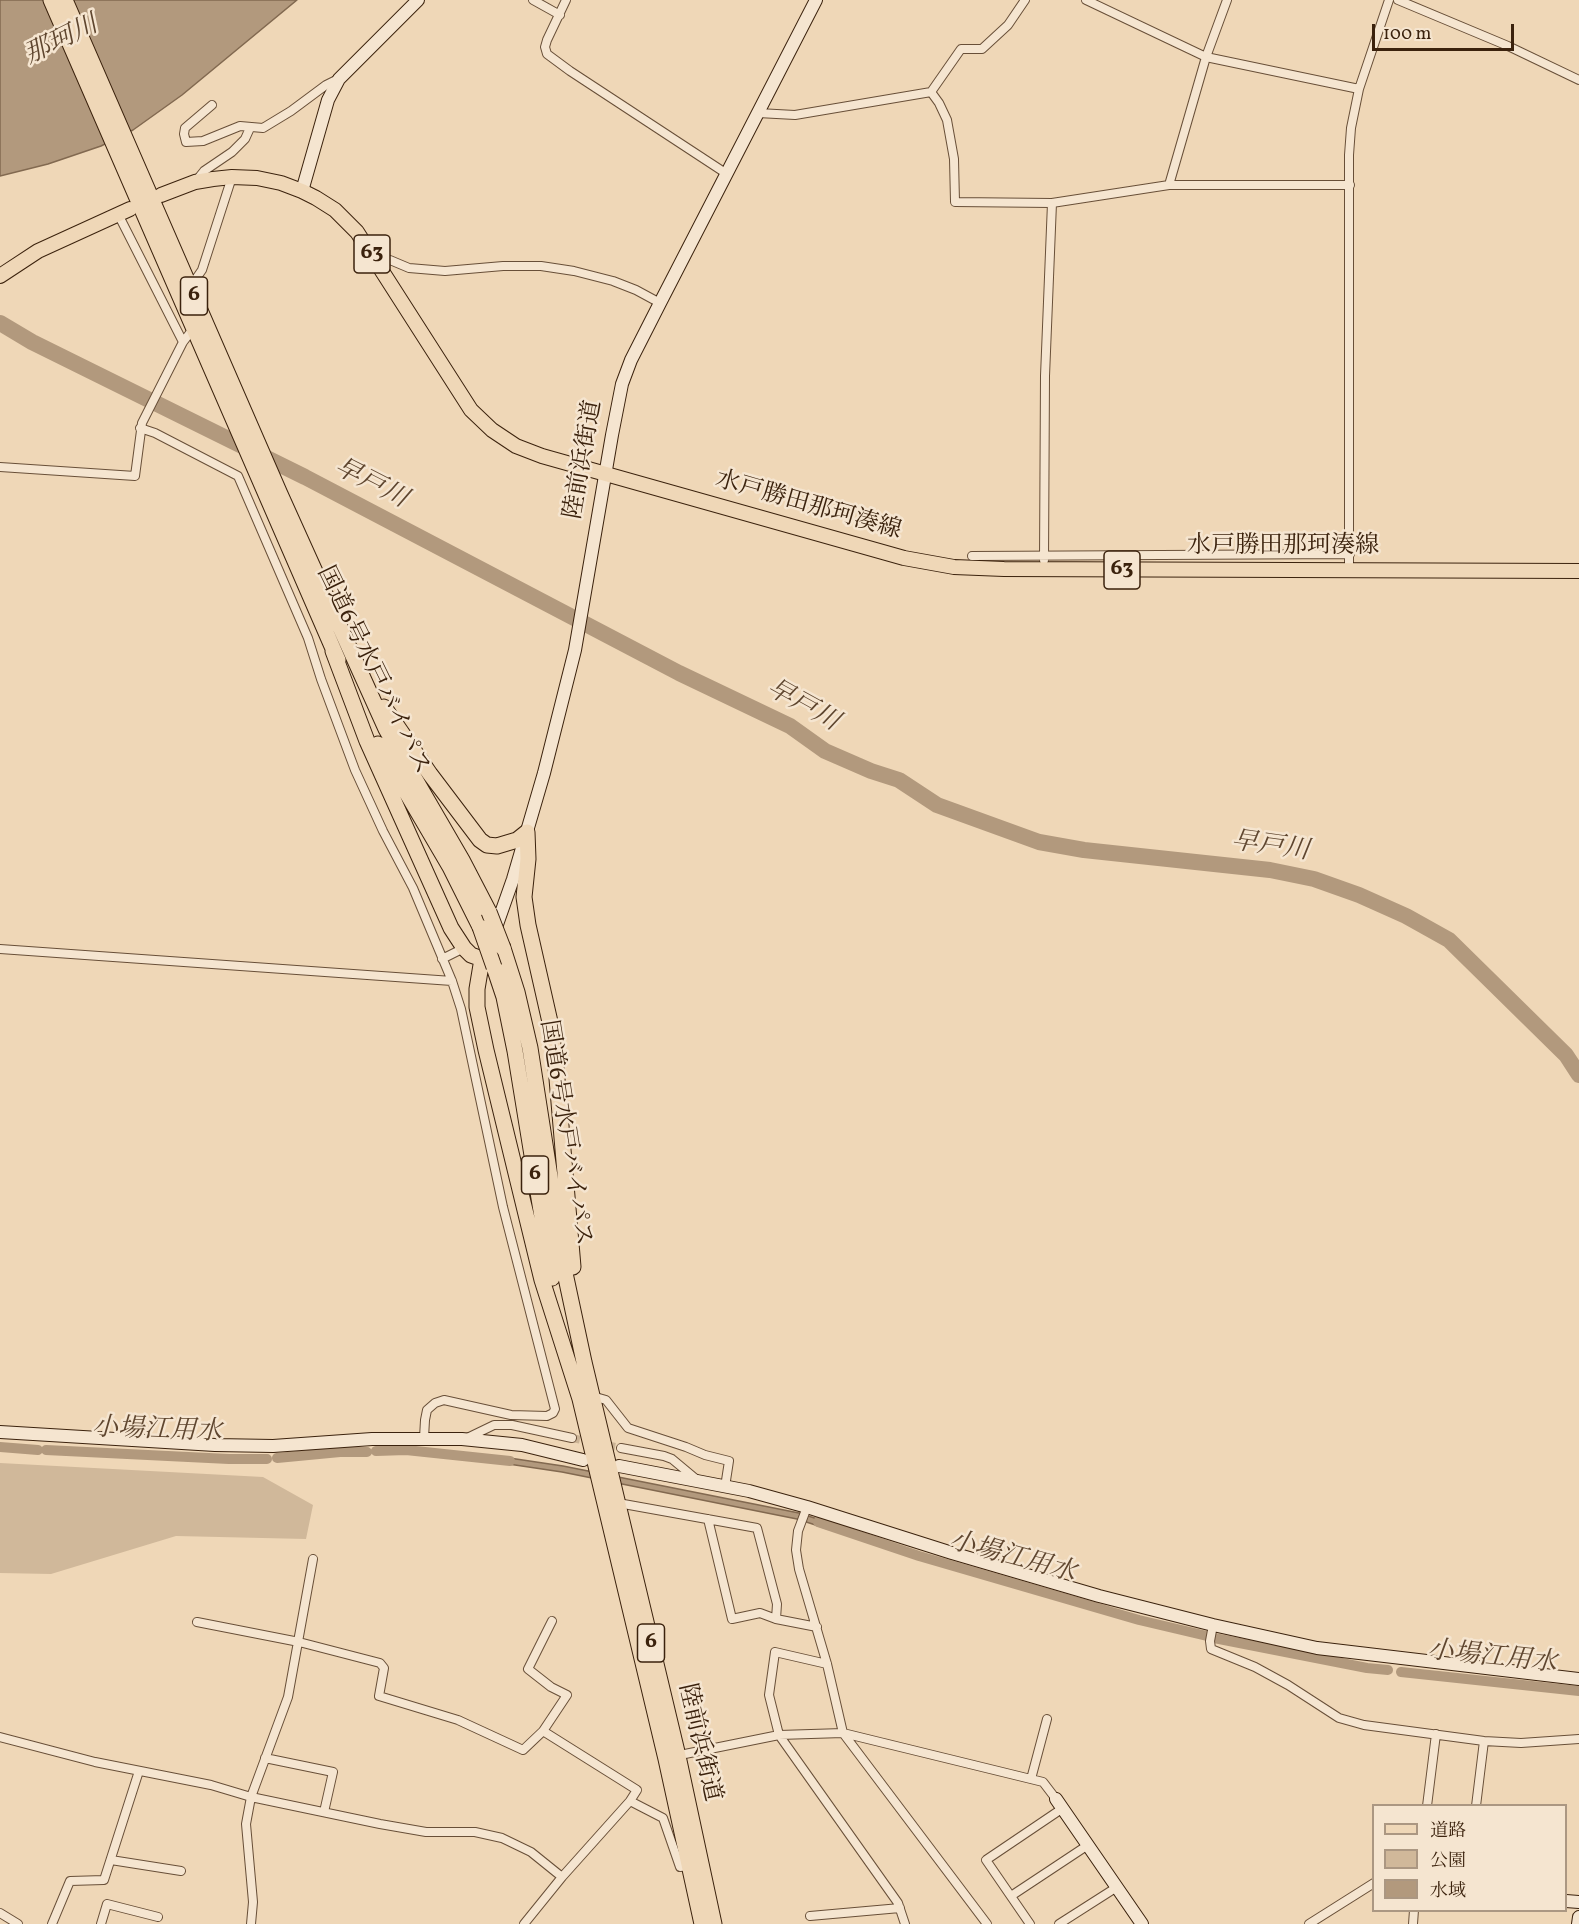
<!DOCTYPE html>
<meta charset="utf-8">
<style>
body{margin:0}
#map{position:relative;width:1579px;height:1924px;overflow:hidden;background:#efd7b7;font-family:Vollkorn,"Noto Serif JP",serif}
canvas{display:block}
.legend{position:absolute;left:1372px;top:1804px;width:195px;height:108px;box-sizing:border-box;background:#f5e5d0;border:2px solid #ab9782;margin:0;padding:8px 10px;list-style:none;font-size:18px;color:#3b220d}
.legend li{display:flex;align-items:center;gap:12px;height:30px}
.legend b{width:30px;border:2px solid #ab9782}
.scale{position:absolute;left:1372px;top:24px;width:142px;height:27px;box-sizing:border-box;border:3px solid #3b220d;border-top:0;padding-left:8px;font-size:18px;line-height:21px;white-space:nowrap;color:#3b220d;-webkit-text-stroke:4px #f5e5d0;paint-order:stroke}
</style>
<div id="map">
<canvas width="1579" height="1924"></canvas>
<ul class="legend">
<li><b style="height:8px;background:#efd7b7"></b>道路</li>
<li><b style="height:16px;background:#d0b89a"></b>公園</li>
<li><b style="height:16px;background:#b2997d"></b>水域</li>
</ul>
<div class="scale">100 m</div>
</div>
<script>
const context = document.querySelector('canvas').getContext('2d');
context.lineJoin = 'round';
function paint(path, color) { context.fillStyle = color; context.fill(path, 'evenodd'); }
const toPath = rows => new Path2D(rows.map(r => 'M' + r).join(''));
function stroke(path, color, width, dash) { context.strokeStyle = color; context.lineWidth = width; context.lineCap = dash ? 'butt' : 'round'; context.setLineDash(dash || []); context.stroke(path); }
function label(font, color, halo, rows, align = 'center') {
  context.font = font + ' Vollkorn,"Noto Serif JP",serif'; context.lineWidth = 5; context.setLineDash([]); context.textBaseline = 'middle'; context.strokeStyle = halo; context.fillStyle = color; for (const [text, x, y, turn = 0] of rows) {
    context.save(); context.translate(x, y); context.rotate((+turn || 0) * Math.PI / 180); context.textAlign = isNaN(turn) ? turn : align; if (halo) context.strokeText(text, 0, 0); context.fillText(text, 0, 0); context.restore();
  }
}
const green = toPath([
 [0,1463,263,1477,313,1505,306,1539,176,1536,51,1574,0,1573]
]);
const water = toPath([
 [0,0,297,0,182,95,133,130,101,146,48,164,0,176,0,0],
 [496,1456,563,1466,799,1513,833,1524,831,1530,797,1519,562,1472,495,1462,496,1456]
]);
const canal = toPath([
 [0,1447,38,1450],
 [46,1450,229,1459,267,1459],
 [376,1451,406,1450,510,1461],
 [277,1458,340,1452,367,1452],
 [818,1522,919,1556,1139,1620,1207,1636],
 [1214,1638,1367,1668,1388,1670],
 [1401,1672,1579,1691]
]);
const river = toPath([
 [0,323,32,342,305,477,679,673,790,726,825,751,871,771,899,780,937,805,1039,842,1084,850,1270,870,1314,879,1359,895,1406,916,1449,940,1566,1055,1579,1075]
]);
const streetTunnel = toPath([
 [572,1438,621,1448]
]);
const street = toPath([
 [533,0,560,15],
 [566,0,547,40,545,47,547,54,570,71,727,174],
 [1086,0,1206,57,1359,89],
 [1398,0,1508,46,1579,80],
 [931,92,939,103,947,120,954,159,955,202,1052,203,1169,185,1350,185],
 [212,105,185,128,184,134,186,142,203,141,240,126,263,128,291,111,326,85,338,79],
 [758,113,795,115,931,92,961,49,982,49,1008,25,1025,0],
 [196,181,204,171,232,152,245,139,250,128],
 [1169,185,1206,57,1227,0],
 [118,214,183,342],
 [377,260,390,260,409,268,445,271,503,266,541,266,574,271,613,281,636,290,660,303],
 [189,284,195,280,202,270,232,177],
 [140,428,155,433,238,476,308,638,321,679,355,770,383,831,413,888,452,981,461,1009,503,1207,555,1409,553,1413,547,1416,511,1415,444,1400,435,1403,427,1410,425,1420,424,1438],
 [0,467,135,476,142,423,183,342,193,329],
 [972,556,1350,554],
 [1044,560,1045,376,1052,203],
 [1349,571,1349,155,1351,128,1359,89,1389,0],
 [0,949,452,981],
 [442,959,464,948],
 [592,1396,606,1400,628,1428,686,1447,705,1455,729,1461,725,1487],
 [465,1439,494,1425,512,1425,572,1438],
 [621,1448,664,1456,672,1459,696,1479],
 [618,1503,757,1528,777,1604,776,1619],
 [807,1507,798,1531,796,1550,799,1569,827,1664,843,1733,987,1924],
 [708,1519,732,1619,760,1613,776,1619,817,1627],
 [197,1622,299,1642,380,1663,384,1668,379,1696,458,1720,523,1750,543,1731,567,1695,551,1687,528,1669,552,1621],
 [1213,1625,1210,1641,1211,1649,1255,1667,1288,1685,1339,1718,1364,1725,1484,1741,1521,1743,1579,1739],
 [827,1664,775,1652,769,1695,779,1735,898,1903,905,1924],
 [0,1737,95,1762,211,1785,251,1797,380,1824,426,1832,475,1832,502,1838,531,1852,562,1877],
 [675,1756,779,1735,843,1733,1043,1782,1056,1799],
 [265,1758,333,1772,324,1812],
 [1031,1779,1047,1719],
 [630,1801,663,1818,680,1867,690,1866],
 [1427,1806,1436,1734],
 [1476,1806,1484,1741],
 [111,1860,181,1871],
 [1011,1896,1088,1845],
 [0,1913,18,1924],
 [810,1916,900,1908],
 [52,1924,70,1881,104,1880,139,1771],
 [101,1924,107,1904,158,1917],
 [251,1924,253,1902,246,1824,251,1797,288,1697,313,1559],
 [524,1924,562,1877,630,1801,637,1790,543,1731],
 [1030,1924,986,1860,1063,1808],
 [1059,1924,1117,1887],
 [1309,1924,1374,1883],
 [1413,1924,1414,1910]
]);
const secondary = toPath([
 [302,191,328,100,339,79,418,0],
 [494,933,513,879,544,773,575,650,612,435,622,384,631,360,660,303,816,0],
 [0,1432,215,1445,273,1446,372,1439,462,1439,522,1445,583,1460],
 [619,1466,749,1491,807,1507,952,1553,1099,1596,1213,1625,1317,1648,1579,1679],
 [1056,1799,1142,1924],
 [1566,1901,1579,1902],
 [1578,1924,1579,1917]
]);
const primary = toPath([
 [161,195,195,182,213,179,232,177,257,178,281,183,302,191,316,198,335,210,357,232,471,410,492,430,516,446,542,456,904,558,954,567,1004,569,1579,571],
 [0,276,38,251,130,209]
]);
const highway = toPath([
 [51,0,338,660],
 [65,0,280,494,386,729,462,860,489,912],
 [333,651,367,741,451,928,464,948,471,955,482,959,477,989,477,1007,486,1050,542,1280,580,1399,666,1759,702,1924],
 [384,707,430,774,480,840,487,845,497,846,517,840,527,832],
 [378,744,450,867,480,927],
 [527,832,528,859,524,897,528,925,550,1022,556,1067,573,1267],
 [503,948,517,992,530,1048,565,1273,584,1362,678,1756,714,1924],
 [494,967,504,997,515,1051,552,1278]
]);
const highwayBridge = toPath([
 [489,912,503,948],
 [480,927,494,967]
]);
const shields = [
 [372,254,36],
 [194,296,27],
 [1122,570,36],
 [535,1175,27],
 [651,1643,27]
];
const shieldNames = [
 ["63",372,254],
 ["6",194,296],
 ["63",1122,570],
 ["6",535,1175],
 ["6",651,1643]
];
const streetNames = [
 ["陸前浜街道",585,460,-80],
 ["水戸勝田那珂湊線",808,507,16],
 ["水戸勝田那珂湊線",1283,548],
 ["国道6号水戸バイパス",372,671,64],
 ["国道6号水戸バイパス",564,1133,81],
 ["陸前浜街道",698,1743,77]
];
const waterNames = [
 ["那珂川",62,42,-26],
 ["早戸川",370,485,27],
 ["早戸川",802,707,29],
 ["早戸川",1270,848,8],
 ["小場江用水",157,1432,2],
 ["小場江用水",1012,1559,15],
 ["小場江用水",1492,1659,6]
];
paint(green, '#d0b89a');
paint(water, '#b2997d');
stroke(water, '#826950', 1.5);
stroke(canal, '#b2997d', 10);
stroke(river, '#b2997d', 16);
stroke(streetTunnel, '#cbb395', 8, [8, 4]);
stroke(street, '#684f38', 10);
stroke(secondary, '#3b220d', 14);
stroke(primary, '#3b220d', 16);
stroke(highway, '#3b220d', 17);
stroke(street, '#f5e5d0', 8);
stroke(secondary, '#f5e5d0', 12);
stroke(primary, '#efd7b7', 14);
stroke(highway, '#efd7b7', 15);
stroke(highwayBridge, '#3b220d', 17, []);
stroke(highwayBridge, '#efd7b7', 15);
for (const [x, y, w] of shields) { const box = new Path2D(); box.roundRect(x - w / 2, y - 19, w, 38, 4.5); context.fillStyle = '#f5e5d0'; context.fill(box); stroke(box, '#3b220d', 1.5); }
label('bold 22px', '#3b220d', null, shieldNames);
label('24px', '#3b220d', '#f5e5d0', streetNames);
label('italic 26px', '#5f462f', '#f5e5d0', waterNames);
</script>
